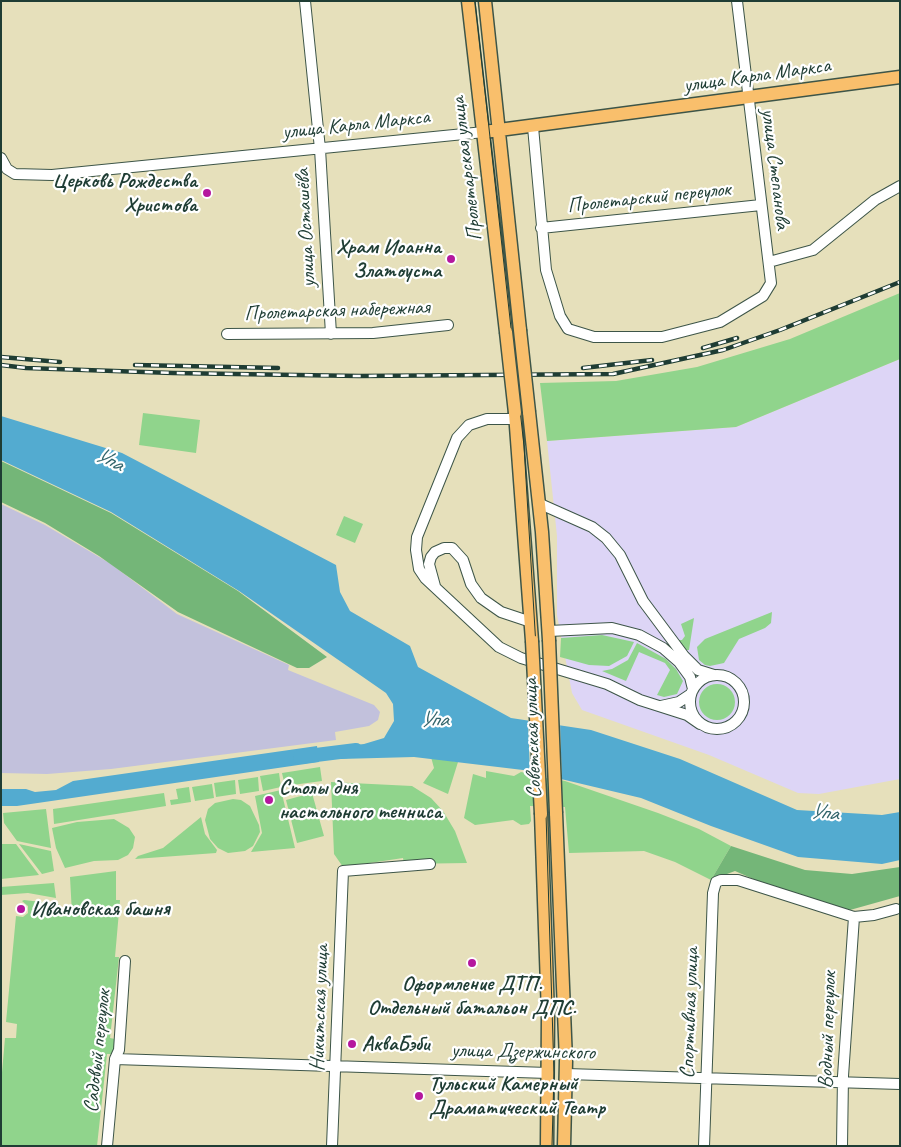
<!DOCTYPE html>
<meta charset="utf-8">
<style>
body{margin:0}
#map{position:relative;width:901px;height:1147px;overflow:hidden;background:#e6e0bb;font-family:Caveat,sans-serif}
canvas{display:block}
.frame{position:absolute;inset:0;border:2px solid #1f3d34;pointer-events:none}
</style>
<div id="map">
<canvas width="901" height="1147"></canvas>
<div class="frame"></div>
</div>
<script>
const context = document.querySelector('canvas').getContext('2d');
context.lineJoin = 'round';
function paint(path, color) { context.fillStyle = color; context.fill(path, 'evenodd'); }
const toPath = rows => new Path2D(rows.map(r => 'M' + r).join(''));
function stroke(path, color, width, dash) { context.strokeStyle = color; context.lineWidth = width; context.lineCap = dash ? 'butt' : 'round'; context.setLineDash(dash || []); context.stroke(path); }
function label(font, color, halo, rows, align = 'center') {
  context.font = font + ' Caveat,sans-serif'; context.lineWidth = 4.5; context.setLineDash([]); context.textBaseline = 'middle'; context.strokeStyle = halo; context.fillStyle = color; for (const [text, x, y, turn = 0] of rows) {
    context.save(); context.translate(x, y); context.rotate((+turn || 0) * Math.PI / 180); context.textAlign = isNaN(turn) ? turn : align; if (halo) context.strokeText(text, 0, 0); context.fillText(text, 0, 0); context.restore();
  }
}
const built = toPath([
 [900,359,900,779,819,794,798,793,709,755,582,710,572,693,557,615,557,536,547,441,736,427]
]);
const industrial = toPath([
 [1,504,45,525,111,564,177,614,289,665,288,670,374,705,380,712,378,720,369,726,335,732,336,740,111,769,47,774,1,773]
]);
const green = toPath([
 [900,293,900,359,736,427,547,441,540,383,616,381,697,367,790,339],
 [143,413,200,420,196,453,139,445],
 [344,516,363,524,355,543,336,535],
 [772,612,771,623,765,628,739,639,724,663,710,666,705,665,699,660,697,647,705,639],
 [694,618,689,650,685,650,677,640,682,640,685,636,681,624],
 [602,635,634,642,627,656,609,666,589,665,560,657,561,638],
 [637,643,666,659,676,669,683,681,677,694,664,697,657,695,670,670,665,663,639,652,626,681,602,671,612,669,628,660],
 '699 702a18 18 0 1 1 36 0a18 18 0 1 1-36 0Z',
 [431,757,458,762,448,794,423,783,434,768],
 [320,767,322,781,285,786,282,773],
 [486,771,514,776,521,772,565,781,658,813,699,829,731,846,711,880,675,862,644,851,569,853,565,807,530,806,531,821,529,824,521,825,513,820,475,825,464,818,473,774,486,778],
 [279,773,281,787,263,791,260,776],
 [258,777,259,791,240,794,238,780],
 [235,780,236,794,216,797,214,783],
 [331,782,412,786,431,798,443,811,455,831,467,863,404,864,403,858,343,867,334,854],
 [212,784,214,798,195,801,192,787],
 [189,787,191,802,171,805,170,800,178,799,176,789],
 [281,790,295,848,251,852,262,833,255,796],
 [164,793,166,806,54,824,53,809],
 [312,793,324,836,297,843,286,800],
 [233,799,241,800,250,806,259,825,260,832,253,846,245,851,228,853,218,848,210,839,205,820,208,809,215,803],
 [46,809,51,848,17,841,4,823,3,813],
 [201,817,205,834,217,850,216,853,135,859,138,856,163,848],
 [114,819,129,828,135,837,133,848,128,855,118,860,94,861,65,868,56,848,52,828,77,822],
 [1,844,16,844,39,875,1,879],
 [19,844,51,851,54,871,42,874],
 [116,871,116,900,120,900,115,957,119,957,110,1038,115,1039,113,1054,107,1054,97,1146,1,1145,1,1084,5,1038,16,1038,17,1024,6,1022,16,916,23,917,28,913,28,906,22,901,24,900,59,904,58,913,72,914,70,877],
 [54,883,56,898,28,893,1,895,1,887]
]);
const forest = toPath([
 [1,461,111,513,238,591,327,657,309,668,297,668,178,612,99,556,45,523,1,502],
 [731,846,805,870,852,874,900,867,900,896,850,910,767,885,735,871,711,880]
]);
const water = toPath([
 [1,416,122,453,336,565,340,592,350,611,410,646,418,667,511,718,591,730,680,759,797,810,882,815,900,812,900,860,882,864,798,857,711,826,641,798,523,770,414,757,340,759,338,747,364,744,384,738,394,721,393,704,386,693,239,591,111,512,1,460],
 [317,746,319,762,17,806,1,806,1,789,26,789,35,792,56,790,73,781]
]);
const pier = toPath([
 [528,718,560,723,562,782,530,774]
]);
const river = toPath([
 [300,757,356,750]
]);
const minor = toPath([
 [305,1,320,149,331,334],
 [533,127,546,270,560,316,568,329,594,337,662,337,720,322,763,296,771,283,737,1],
 [1,158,7,169,15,174,52,175,484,132],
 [541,228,761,205],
 [769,262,813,250,875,200,900,186],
 [227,334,373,333,448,325],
 [516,419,487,419,469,425,457,438,417,537,416,550,419,569,425,578,499,647,521,658,607,684,640,700,687,715,700,724],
 [538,503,592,527,606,538,620,555,643,601,684,656,698,670,714,675],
 [435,586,429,564,431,557,435,552,444,548,452,548,463,560,471,584,481,598,501,612,531,622],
 [549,631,612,628,639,635,663,648,679,662,690,677,693,689],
 '690 702a27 27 0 1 1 54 0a27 27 0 1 1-54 0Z',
 [661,706,679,702,691,694],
 [115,1059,548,1073],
 [566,1074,900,1084],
 [107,1146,115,1059,119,1050,125,961],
 [332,1146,343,871,430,864],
 [704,1146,713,893,716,882,721,880,738,880,854,917,874,915,896,909],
 [842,1146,843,1076,854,917]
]);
const major = toPath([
 [468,1,506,332],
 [485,1,520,330],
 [484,132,900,77],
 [529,412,542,532,549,640],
 [515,413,532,641],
 [556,813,566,1061,564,1146],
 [541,814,548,1015,547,1146]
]);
const tram = toPath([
 [475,1,524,446,546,814,554,1073,552,1146]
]);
const rail = toPath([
 [703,348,737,338],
 [1,357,60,362],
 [1,365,26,368,173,373,359,376,613,374,723,350,780,330,900,282],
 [135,365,278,368],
 [583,368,652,360]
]);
const majorBridge = toPath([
 [520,330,529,412],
 [506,332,515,413],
 [549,640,556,813],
 [532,641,541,814]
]);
const markers = [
 [207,193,5,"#b5179e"],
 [451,259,5,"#b5179e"],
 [269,800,5,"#b5179e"],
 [21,909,5,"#b5179e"],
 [472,963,5,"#b5179e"],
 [352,1044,5,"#b5179e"],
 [419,1096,5,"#b5179e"]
];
const streetNames = [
 ["улица Карла Маркса",757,76,-8],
 ["улица Карла Маркса",356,125,-6],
 ["Пролетарская улица",467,169,-97],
 ["улица Степанова",775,169,83],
 ["Пролетарский переулок",649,198,-6],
 ["улица Осташёва",306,228,-93],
 ["Пролетарская набережная",337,311,-2],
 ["Советская улица",533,738,-92],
 ["Никитская улица",320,1008,-88],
 ["Спортивная улица",690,1013,-88],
 ["Водный переулок",828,1030,-88],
 ["Садовый переулок",98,1051,-84],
 ["улица Дзержинского",523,1052,1]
];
const poiNames = [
 ["Церковь Рождества",197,181,"right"],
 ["Христова",197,205,"right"],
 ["Храм Иоанна",441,247,"right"],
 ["Златоуста",441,271,"right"],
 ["Cтолы дня",279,788],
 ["настольного тенниса",279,812],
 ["Ивановская башня",31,909],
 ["Оформление ДТП.",472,984,"center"],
 ["Отдельный батальон ДПС.",472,1008,"center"],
 ["АкваБэби",362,1044],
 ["Тульский Камерный",429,1084],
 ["Драматический Театр",429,1108]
];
const waterNames = [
 ["Упа",109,460,26],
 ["Упа",434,720],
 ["Упа",824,813,5]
];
paint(built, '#ddd5f6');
paint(industrial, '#c2c1dc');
paint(green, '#90d48c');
paint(forest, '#74b678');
paint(water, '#53abd0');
paint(pier, '#e6e0bb');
stroke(river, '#53abd0', 14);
stroke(minor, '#3d5548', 12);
stroke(major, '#3d5548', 15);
stroke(minor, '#fff', 10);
stroke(major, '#f9bf6c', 12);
stroke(tram, '#1f3d34', 1);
stroke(rail, '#1f3d34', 4.5);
stroke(rail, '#fff', 2.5, [8]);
stroke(majorBridge, '#3d5548', 15, []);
stroke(majorBridge, '#f9bf6c', 12);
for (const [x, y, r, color] of markers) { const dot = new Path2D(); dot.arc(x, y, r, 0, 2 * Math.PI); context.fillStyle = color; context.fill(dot); stroke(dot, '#fff', 2); }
label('21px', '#1f3d34', '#fff', streetNames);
label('bold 21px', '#1f3d34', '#fff', poiNames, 'left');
label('italic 22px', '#31646b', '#fff', waterNames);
</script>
